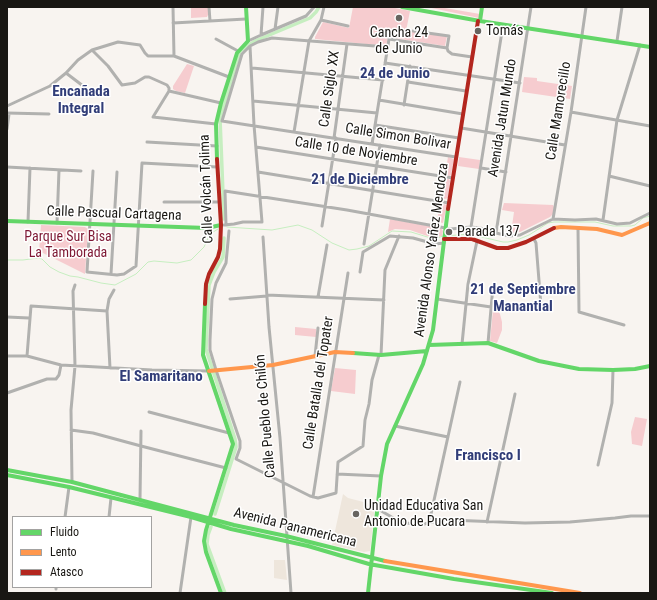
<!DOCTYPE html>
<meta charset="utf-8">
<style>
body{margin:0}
#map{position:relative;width:657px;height:600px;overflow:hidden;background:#f8f4f0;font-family:"Roboto Condensed",sans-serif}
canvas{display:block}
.frame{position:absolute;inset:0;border:8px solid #191713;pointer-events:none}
.legend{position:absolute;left:12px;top:516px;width:140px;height:72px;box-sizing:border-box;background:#fff;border:1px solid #a3a2a1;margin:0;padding:5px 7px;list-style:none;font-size:12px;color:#191713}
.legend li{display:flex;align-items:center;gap:8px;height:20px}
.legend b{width:20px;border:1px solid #a3a2a1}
</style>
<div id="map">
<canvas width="657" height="600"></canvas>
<div class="frame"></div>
<ul class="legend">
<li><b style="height:5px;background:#63d668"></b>Fluido</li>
<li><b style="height:5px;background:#ff974d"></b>Lento</li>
<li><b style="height:5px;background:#b3261e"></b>Atasco</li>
</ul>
</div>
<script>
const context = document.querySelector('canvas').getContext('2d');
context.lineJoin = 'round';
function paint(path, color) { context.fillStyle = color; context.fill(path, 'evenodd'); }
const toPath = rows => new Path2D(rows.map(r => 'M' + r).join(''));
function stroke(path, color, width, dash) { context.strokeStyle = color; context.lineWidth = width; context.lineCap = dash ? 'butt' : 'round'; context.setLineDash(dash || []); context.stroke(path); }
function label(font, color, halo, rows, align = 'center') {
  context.font = font + ' "Roboto Condensed",sans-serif'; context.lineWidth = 3; context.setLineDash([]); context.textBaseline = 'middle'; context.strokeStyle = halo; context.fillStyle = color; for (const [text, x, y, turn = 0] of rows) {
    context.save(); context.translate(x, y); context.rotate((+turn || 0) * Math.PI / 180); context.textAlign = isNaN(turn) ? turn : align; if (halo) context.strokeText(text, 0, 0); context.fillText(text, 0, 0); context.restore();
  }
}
const built = toPath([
 [343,494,348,498,375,505,370,551,364,552,332,545],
 [274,560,285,560,287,580,274,578]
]);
const green = toPath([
 [191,7,208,7,208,15,207,17,191,18],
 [353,7,390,7,410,11,406,31,447,36,445,46,388,37,386,46,315,39,315,37,323,22,349,28],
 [427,7,439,7,480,14,479,18],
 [187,64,194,66,185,93,176,91,173,89,173,86],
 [524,77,537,78,537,81,572,86,570,99,522,92],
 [448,157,454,159,451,175,450,176,445,175],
 [459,157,480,160,479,169,458,166],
 [443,178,449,179,450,181,448,198,445,199,440,199],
 [440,203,447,205,443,223,437,222],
 [504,203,553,205,554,207,553,214,550,217,520,232,511,233,514,212,502,210],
 [390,219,441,228,443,231,442,236,437,237,430,237,410,230,395,229,388,232],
 [41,225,85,227,88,229,85,274,39,251],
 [493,310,498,311,500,314,502,322,502,330,497,343,490,341],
 [295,327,316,329,316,337,295,335],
 [335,368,356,370,355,394,331,391],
 [635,417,647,419,642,446,632,444,631,432]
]);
const stream = toPath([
 [227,227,272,230,298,225,312,230,332,243,349,250,357,249,369,246,392,231,411,232,434,239,443,236],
 [446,236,469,234,503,242,508,242,517,240,529,235,548,223,554,222,595,222,613,226,631,226,635,225,643,218,650,216],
 [7,260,23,260,38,258,42,259,50,267,59,272,70,276,78,277,101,283,115,285,136,274,148,262,154,261,177,263,191,260,204,247,210,234,218,229]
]);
const canal = toPath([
 [224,219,220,118,240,51,255,41,310,18,316,12,319,7],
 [215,514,236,447,235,439,206,349,209,285,214,272,223,257,224,238],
 [211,527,208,535,207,544,225,593]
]);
const street = toPath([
 [173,7,174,56],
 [209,7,210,21],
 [321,20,348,26],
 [173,23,246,19],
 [275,29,278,7],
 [413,31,449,36,447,48,448,51,452,54,472,57],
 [261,35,263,7],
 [216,39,238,51],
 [248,41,261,35,306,16,314,7],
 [617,41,622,7],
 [388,47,272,38,258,42,250,46,242,54,222,121,456,157],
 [92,50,108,66,122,85,135,83,145,77,149,77,167,85,169,88,169,91,221,103],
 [385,63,520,83],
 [252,68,383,80],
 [66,73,95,95],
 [408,82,466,91],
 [169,91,153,117,216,124],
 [379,100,463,114],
 [253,101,377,113],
 [404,105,410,66],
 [7,106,50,86,66,73,78,60,92,50,118,42,140,45,145,53,148,56,174,56,229,77],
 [571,112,650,126],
 [7,113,49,114],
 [375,125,459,138],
 [461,128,565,145],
 [7,129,9,114],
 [294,132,309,41,321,20,324,7],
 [334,138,347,44],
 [147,142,217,146],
 [372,144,389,39,447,48],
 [256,147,453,178],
 [7,167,81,171],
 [481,168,506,172],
 [93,171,87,272,117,275,124,274,136,266,142,163,217,167],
 [258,172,449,203],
 [609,176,650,186],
 [164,202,219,202],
 [553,219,571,112,586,7],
 [603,220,617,120,640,45],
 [28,222,30,168],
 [57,223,59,170],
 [224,225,234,224,243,222,262,222,254,125,250,46],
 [226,225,225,191,347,210,451,229,471,227,486,229,496,233,509,236,520,235,553,219,575,220,596,219,617,224,630,223,650,213],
 [322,226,336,138],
 [471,227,503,25],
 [578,228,579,312,624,325],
 [229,231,226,263,216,283,212,299,210,340,210,350,216,370,240,441,240,448,236,459,310,496,318,498,336,493,338,462,363,446,365,420,369,404,372,380,379,355],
 [496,233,531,7],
 [263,237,269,327,280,438,291,593],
 [534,239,536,243,541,306],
 [364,244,380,145],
 [360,272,363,252,390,236,413,238,435,244,444,243],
 [111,274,117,172],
 [267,295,384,300],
 [318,297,327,245],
 [230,299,267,296],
 [437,299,491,307],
 [7,317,29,318],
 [488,343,493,286],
 [462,344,468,284,477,241],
 [381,355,385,270,399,236],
 [7,356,27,356,61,365,152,370,209,371],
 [27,356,31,306,107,311],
 [315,356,318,328],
 [110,368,107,311,109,299,114,290],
 [7,393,47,379,56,379,59,375,61,365],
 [149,412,229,433],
 [395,426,448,437],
 [71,430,93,433,141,446,226,468],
 [598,465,612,403,613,370],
 [337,474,381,476],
 [72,482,71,410,75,366,73,291,75,285],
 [313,497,348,273],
 [140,499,141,431],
 [378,509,400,522,420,525,437,521,449,520,525,523,570,522,615,518,631,516,650,516],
 [65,517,69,487],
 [109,517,111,498],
 [487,522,515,394],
 [429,523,460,382],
 [56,589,56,587],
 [180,593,191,517]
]);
const fast = toPath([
 [402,7,480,21,650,47],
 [480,21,482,7],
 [217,159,216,124,221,103,237,53,248,41,246,7],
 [7,221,207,228,221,225],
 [205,304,203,355,233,444,206,530,204,541,206,552,221,593],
 [429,345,488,343,539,361,579,369,613,370,635,369,650,366],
 [353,353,381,355,427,351],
 [7,470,72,482,234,525,286,536,385,561],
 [7,475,69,487,191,517,231,529,308,546,369,564,454,579,552,593],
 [368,593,381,476,387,444,423,364,433,330,448,209]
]);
const slow = toPath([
 [554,228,561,227,597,229,622,235,650,223],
 [209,371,273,365,335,352,353,353],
 [385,561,580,593]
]);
const jam = toPath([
 [448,209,478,21],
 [444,239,472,239,497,248,508,248,526,242,554,228],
 [205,304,206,284,209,274,218,257,220,249,221,225,217,159]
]);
const markers = [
 [399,18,4,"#676460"],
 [478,31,4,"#676460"],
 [449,232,4,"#676460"],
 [356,514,4,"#676460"]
];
const poiNames = [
 ["Tomás",486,31],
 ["Cancha 24",399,33,"center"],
 ["de Junio",399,49,"center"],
 ["Parada 137",457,232],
 ["Unidad Educativa San",364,506],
 ["Antonio de Pucara",364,522]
];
const streetNames = [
 ["Calle Siglo XX",330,89,-82],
 ["Calle Mamorecillo",559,111,-81],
 ["Avenida Jatun Mundo",503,118,-81],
 ["Calle Simon Bolivar",398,137,9],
 ["Calle 10 de Noviembre",356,152,9],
 ["Calle Volcán Tolima",207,189,-92],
 ["Calle Pascual Cartagena",114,214,2],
 ["Avenida Alonso Yañez Mendoza",432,250,-82],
 ["Calle Batalla del Topater",319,383,-81],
 ["Calle Pueblo de Chilón",266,416,-95],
 ["Avenida Panamericana",295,528,14]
];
const parkNames = [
 ["Parque Sur Bisa",68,237],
 ["La Tamborada",68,253]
];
const neighbourhoodNames = [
 ["24 de Junio",395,74],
 ["Encañada",81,92],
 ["Integral",81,109],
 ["21 de Diciembre",360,180],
 ["21 de Septiembre",523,290],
 ["Manantial",523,307],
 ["El Samaritano",161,377],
 ["Francisco I",488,456]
];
paint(built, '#eee6dc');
paint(green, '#f6cccf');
stroke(stream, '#c6eec0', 1);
stroke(canal, '#c6eec0', 3.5);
stroke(street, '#b1b1af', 3);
stroke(fast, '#63d668', 4);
stroke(slow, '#ff974d', 4);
stroke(jam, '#b3261e', 4);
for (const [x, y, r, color] of markers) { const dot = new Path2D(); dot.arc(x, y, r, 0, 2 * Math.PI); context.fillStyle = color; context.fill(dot); stroke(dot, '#fff', 1.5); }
label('14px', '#191713', '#fff', poiNames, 'left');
label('14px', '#191713', '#fff', streetNames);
label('14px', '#7e1834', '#fff', parkNames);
label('bold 15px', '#313d78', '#fff', neighbourhoodNames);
</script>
